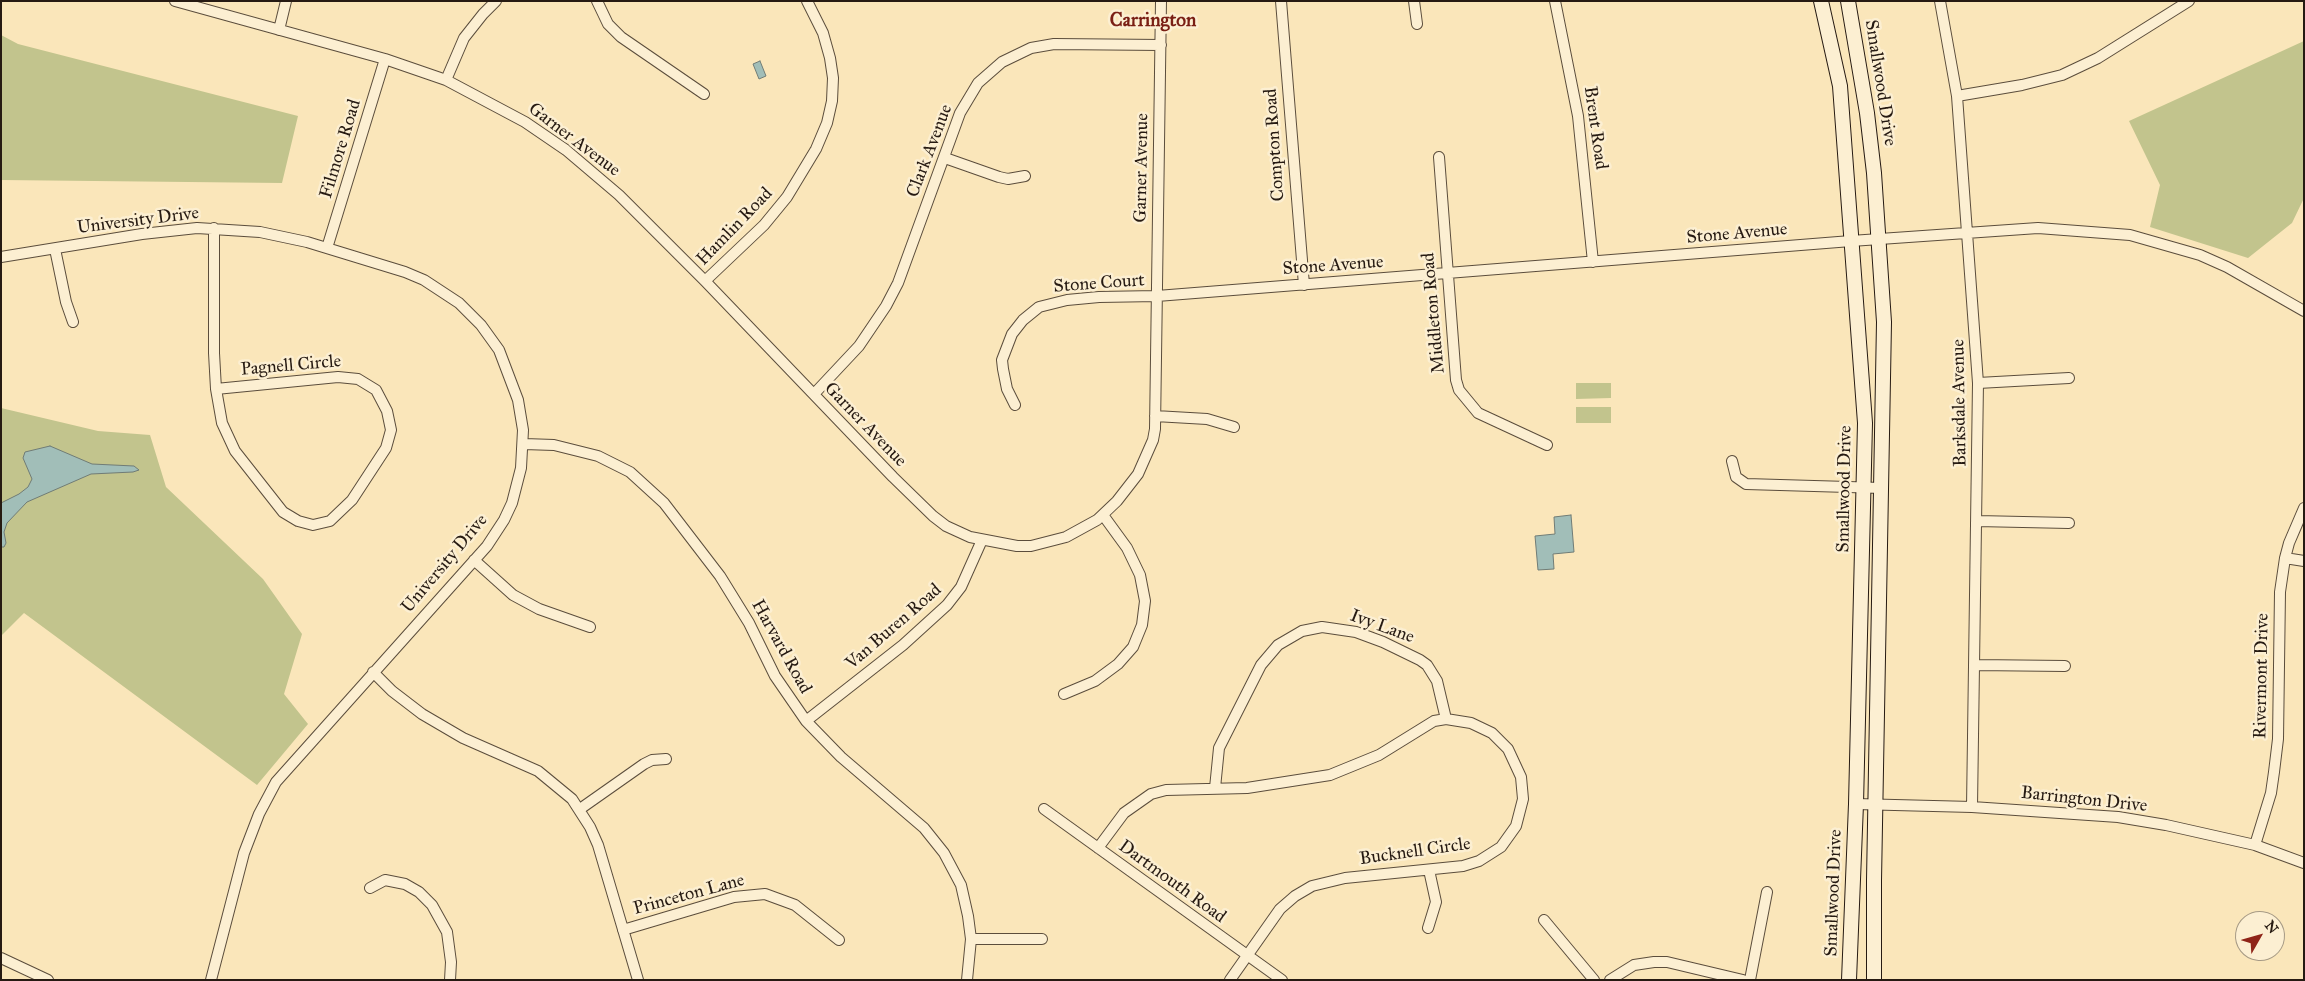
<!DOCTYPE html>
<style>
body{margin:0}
#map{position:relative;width:2305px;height:981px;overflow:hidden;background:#fae6ba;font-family:"IM FELL Great Primer",serif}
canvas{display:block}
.frame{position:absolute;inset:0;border:2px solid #261a12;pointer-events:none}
.north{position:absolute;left:2235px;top:911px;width:50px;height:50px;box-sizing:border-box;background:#fcefd2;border:1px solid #a69a85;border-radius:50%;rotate:52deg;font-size:14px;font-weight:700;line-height:20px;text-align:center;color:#261a12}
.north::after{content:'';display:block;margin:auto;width:18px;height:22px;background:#8f2418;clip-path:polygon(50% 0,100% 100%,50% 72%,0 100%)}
</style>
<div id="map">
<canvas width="2305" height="981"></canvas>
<div class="frame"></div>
<div class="north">N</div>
</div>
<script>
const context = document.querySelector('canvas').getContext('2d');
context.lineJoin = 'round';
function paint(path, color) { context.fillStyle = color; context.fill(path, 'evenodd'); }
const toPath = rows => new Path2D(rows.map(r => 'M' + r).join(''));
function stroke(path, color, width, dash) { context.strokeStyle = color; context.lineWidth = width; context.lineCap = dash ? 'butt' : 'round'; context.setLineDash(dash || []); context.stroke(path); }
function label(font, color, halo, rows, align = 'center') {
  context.font = font + ' "IM FELL Great Primer",serif'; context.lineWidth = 5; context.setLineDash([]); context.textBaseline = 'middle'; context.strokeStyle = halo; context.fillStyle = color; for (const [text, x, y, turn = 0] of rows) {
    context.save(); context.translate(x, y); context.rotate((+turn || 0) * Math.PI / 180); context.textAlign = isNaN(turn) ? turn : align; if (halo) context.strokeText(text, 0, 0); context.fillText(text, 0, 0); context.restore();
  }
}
const green = toPath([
 [1,35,18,44,298,116,282,183,1,180],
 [2304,41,2304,198,2292,223,2248,258,2150,227,2160,185,2129,121],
 [1576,383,1611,383,1611,398,1576,399],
 [1576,407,1611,407,1611,423,1576,423],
 [1,408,98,431,150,435,166,487,263,579,302,634,284,694,308,724,257,785,24,613,1,636]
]);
const water = toPath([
 [760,61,766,76,759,79,753,64,760,61],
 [50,446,92,464,134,466,139,470,133,472,91,474,27,502,7,523,4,532,6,543,4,547,1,547,1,503,19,494,28,487,32,479,23,458,25,452,50,446],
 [1571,515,1574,552,1553,554,1554,569,1538,570,1535,536,1555,534,1554,517,1571,515]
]);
const street = toPath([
 [175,1,385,59,446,80,525,122,566,150,619,195,705,281,893,477,933,516,946,526,970,537,1017,546,1031,546,1066,537,1097,520,1117,501,1138,474,1153,440,1155,429,1161,1],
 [597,1,608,24,621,37,704,94],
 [1281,1,1304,285],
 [1414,1,1417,24],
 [1555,1,1578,116,1593,262],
 [1940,1,1957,96,1978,383,1972,807],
 [279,30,286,1],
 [446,80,464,38,483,14,496,1],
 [1957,96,2022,85,2062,75,2098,58,2189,1],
 [1439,157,1456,380,1459,390,1478,413,1547,445],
 [945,158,999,177,1008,179,1025,176],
 [214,228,214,353,216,389],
 [327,248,385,59],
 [55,249,66,302,73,322],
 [1,257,142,234,197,228,260,232,307,242,405,272,424,280,459,303,481,325,499,350,518,400,523,430,521,468,512,503,504,520,487,546,276,782,259,814,244,853,211,980],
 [705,281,764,225,787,197,816,149,827,123,832,101,833,78,830,58,823,33,807,1],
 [338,377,358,379,376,390,387,411,391,430,386,448,352,500,330,521,313,525,298,521,283,512,235,451,222,423,216,389,338,377],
 [1978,383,2069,378],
 [814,394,859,346,886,306,898,283,960,113,978,83,1002,62,1031,48,1054,44,1161,45],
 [1015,405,1007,389,1003,369,1002,360,1012,334,1023,320,1039,307,1067,300,1099,297,1157,296,1851,241,2038,228,2130,235,2200,255,2227,267,2304,311],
 [1155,416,1207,419,1234,427],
 [524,444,554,445,598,456,630,472,664,503,720,576,749,623,775,676,806,721,841,757,924,828,944,853,961,885,968,916,971,939,967,980],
 [1732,461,1736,477,1746,484,1882,488],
 [1977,521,2069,523],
 [2285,558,2304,561],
 [474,560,513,595,539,609,590,627],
 [1975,665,2065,666],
 [373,672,392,691,422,714,463,738,538,771,572,799,590,827,598,845,638,980],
 [1064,694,1095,681,1118,664,1133,647,1142,625,1145,601,1140,575,1127,548,1103,515],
 [806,721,903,645,947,605,961,587,982,540],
 [1215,788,1219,748,1261,665,1278,645,1302,631,1322,627,1356,632,1383,642,1420,660,1427,665,1437,681,1446,719],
 [1856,804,1972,807,2118,817,2166,825,2255,845,2304,863],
 [580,809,644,764,652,760,666,759],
 [1044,809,1282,980],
 [2255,845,2271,793,2274,772,2278,739,2280,592,2285,558,2289,543,2304,508],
 [1098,848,1124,813,1151,794,1166,790,1247,788,1330,775,1379,755,1434,721,1446,719,1471,723,1492,733,1508,749,1521,777,1523,799,1516,826,1501,847,1479,861,1463,866,1345,878,1312,886,1295,896,1280,909,1230,980],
 [370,888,385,880,405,884,419,892,432,905,447,932,451,962,450,980],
 [1544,920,1594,980],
 [1428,928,1436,902,1429,870],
 [623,930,734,897,765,894,795,905,839,940],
 [971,939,1042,939],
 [1,958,48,980],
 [1610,980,1634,965,1654,962,1667,962,1743,980],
 [1750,980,1767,892]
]);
const secondary = toPath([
 [1821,1,1840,86,1865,423,1856,804,1849,980],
 [1848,1,1867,113,1874,173,1884,322,1874,880,1874,980]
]);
const streetNames = [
 ["Smallwood Drive",1880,83,81],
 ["Brent Road",1595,128,82],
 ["Garner Avenue",574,140,37],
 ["Compton Road",1275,145,-94],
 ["Filmore Road",341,149,-73],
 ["Clark Avenue",930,151,-69],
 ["Garner Avenue",1142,168,-89],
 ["University Drive",138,221,-7],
 ["Hamlin Road",735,227,-46],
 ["Stone Avenue",1737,234,-5],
 ["Stone Avenue",1333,266,-4],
 ["Stone Court",1099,284,-4],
 ["Middleton Road",1434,313,-95],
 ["Pagnell Circle",291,366,-5],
 ["Barksdale Avenue",1960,403,-91],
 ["Garner Avenue",865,425,46],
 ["Smallwood Drive",1845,489,-89],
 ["University Drive",445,564,-50],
 ["Van Buren Road",894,627,-41],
 ["Ivy Lane",1382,627,20],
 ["Harvard Road",781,647,61],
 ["Rivermont Drive",2262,676,-89],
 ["Barrington Drive",2084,800,6],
 ["Bucknell Circle",1415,852,-8],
 ["Dartmouth Road",1172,882,36],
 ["Smallwood Drive",1834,893,-88],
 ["Princeton Lane",689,895,-15]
];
const neighbourhoodNames = [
 ["Carrington",1153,21]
];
paint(green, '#c2c48d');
paint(water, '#a1beb8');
stroke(water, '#707c76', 1);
stroke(street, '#5b4d3c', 12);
stroke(secondary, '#261a12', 16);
stroke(street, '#fcefd2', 10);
stroke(secondary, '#fcefd2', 14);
label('18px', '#261a12', '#fcefd2', streetNames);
label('bold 19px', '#7a1f14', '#fcefd2', neighbourhoodNames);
</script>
